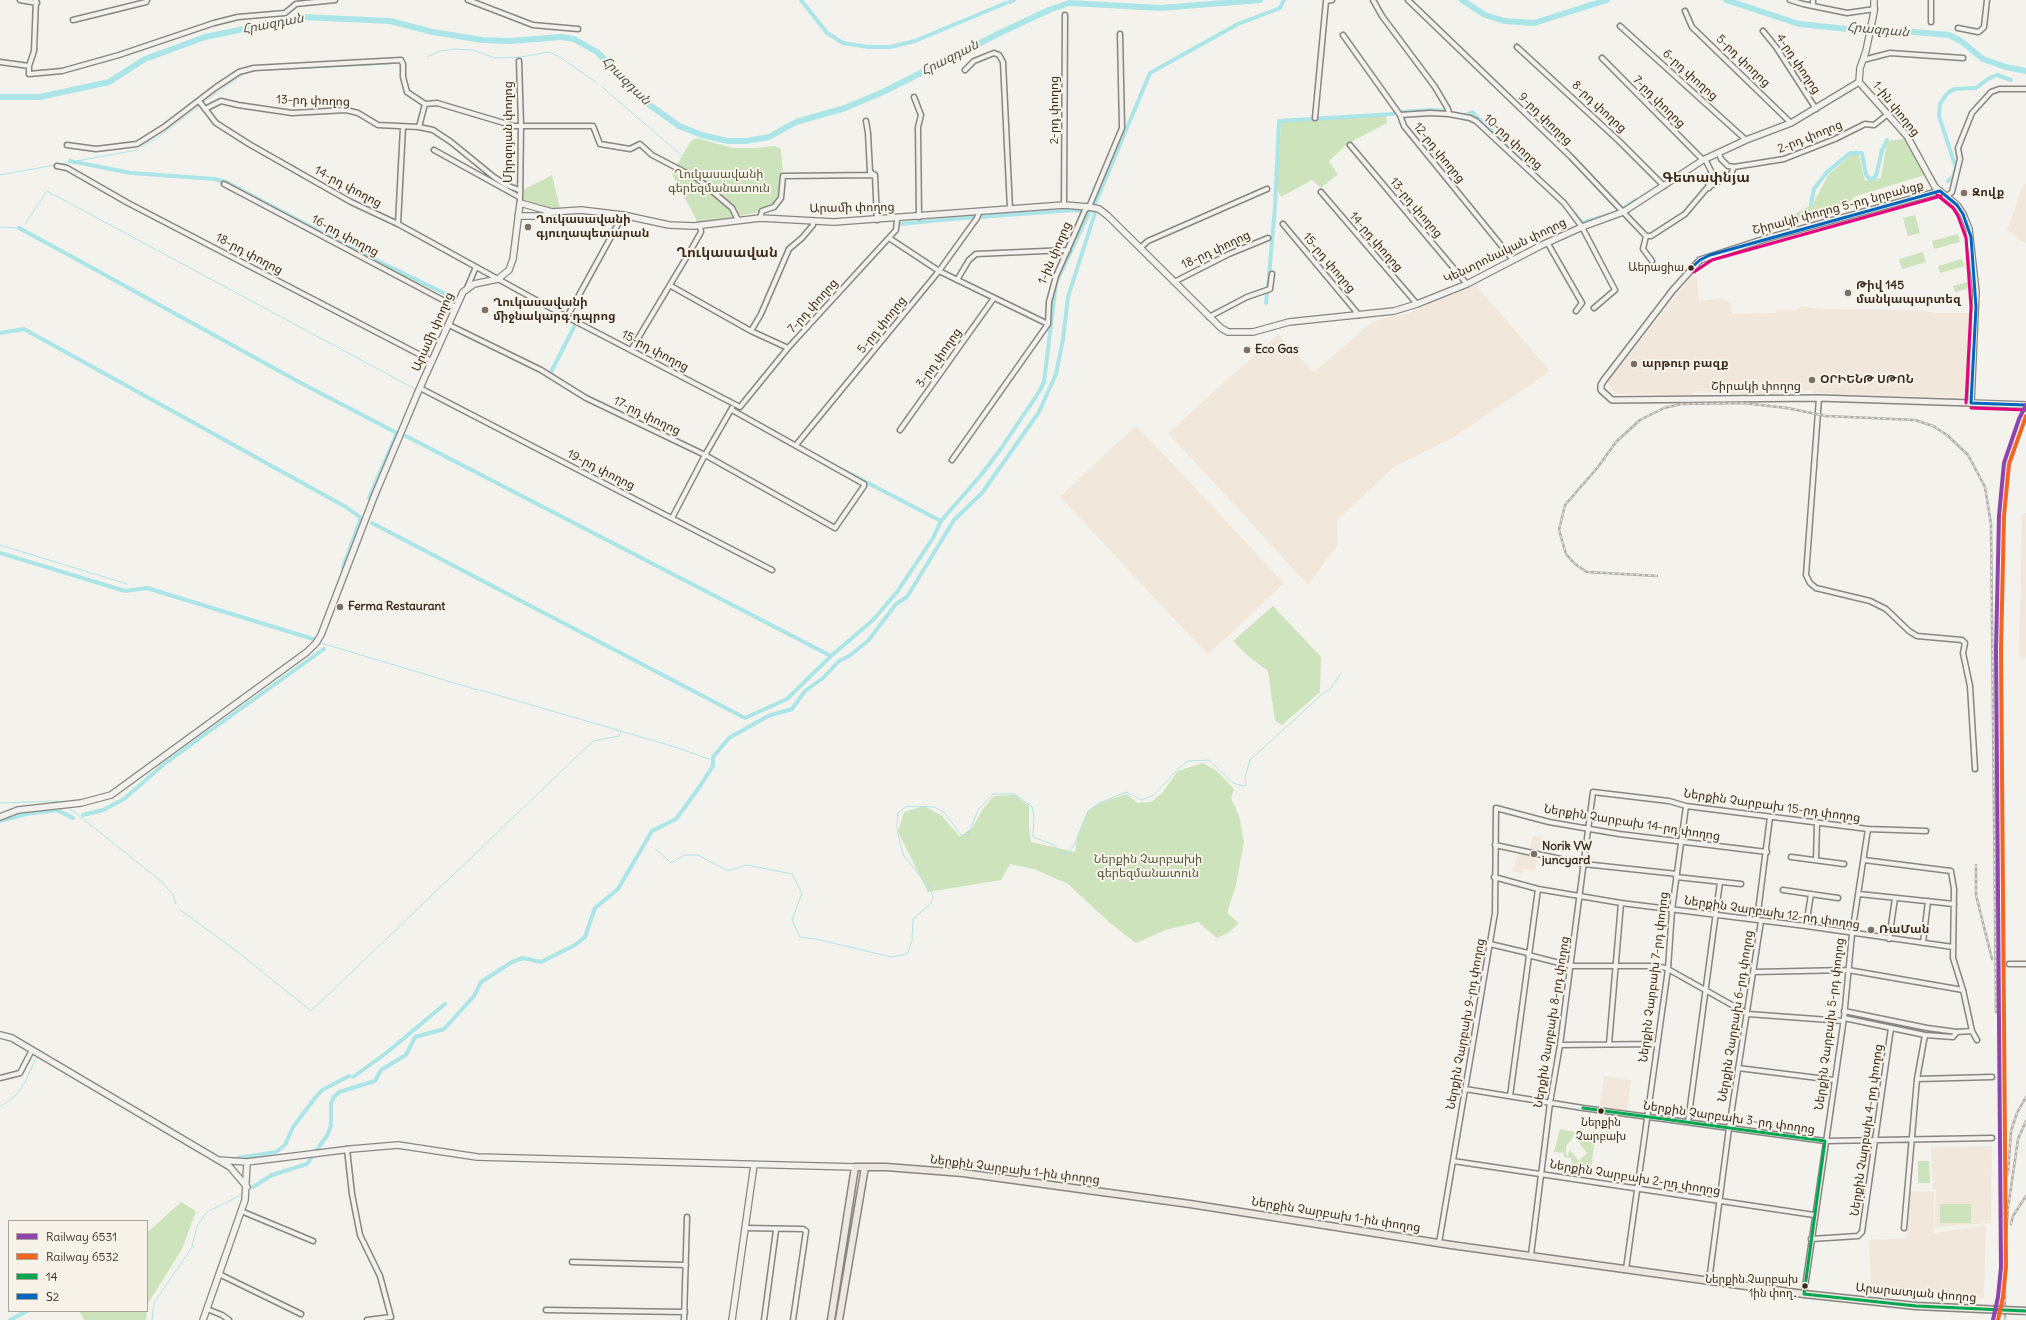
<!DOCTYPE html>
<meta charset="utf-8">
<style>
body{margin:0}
#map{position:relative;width:2026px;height:1320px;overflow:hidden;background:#f4f2ec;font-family:Delius,"Noto Sans Armenian",sans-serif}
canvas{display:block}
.legend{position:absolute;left:8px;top:1220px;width:140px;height:92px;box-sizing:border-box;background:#f7f3e8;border:1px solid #aca397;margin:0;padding:5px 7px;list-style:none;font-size:12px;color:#3b2a1e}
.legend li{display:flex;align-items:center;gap:8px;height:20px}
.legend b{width:20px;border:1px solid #aca397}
</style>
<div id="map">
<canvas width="2026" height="1320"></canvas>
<ul class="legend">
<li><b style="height:5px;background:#8e44ad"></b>Railway 6531</li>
<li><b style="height:5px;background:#f26522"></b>Railway 6532</li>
<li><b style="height:5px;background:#00a651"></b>14</li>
<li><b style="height:5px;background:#0065bd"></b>Տ2</li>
</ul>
</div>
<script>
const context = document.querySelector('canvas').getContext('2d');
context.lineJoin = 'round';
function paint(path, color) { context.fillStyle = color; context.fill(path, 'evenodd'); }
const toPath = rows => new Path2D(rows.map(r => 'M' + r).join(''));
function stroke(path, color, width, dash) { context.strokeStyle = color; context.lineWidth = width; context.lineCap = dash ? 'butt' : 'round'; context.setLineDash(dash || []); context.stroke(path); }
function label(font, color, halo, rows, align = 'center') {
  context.font = font + ' Delius,"Noto Sans Armenian",sans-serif'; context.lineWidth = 4; context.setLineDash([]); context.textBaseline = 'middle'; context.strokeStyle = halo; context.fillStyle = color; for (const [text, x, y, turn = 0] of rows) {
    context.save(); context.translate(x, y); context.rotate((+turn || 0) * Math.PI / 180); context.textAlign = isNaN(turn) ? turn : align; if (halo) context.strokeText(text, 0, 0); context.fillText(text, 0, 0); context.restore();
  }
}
const built = toPath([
 [2026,184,2026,244,2006,229,2009,226,2023,185],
 [1692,275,1697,277,1699,301,1722,298,1731,303,1732,314,1776,313,1776,310,1797,310,1800,306,1821,309,1914,310,1934,313,1971,313,1974,316,1973,344,1967,398,1814,393,1814,391,1786,390,1787,392,1778,392,1778,395,1714,393,1714,392,1696,391,1691,395,1615,394,1608,382],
 [1475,284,1550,371,1456,436,1394,467,1337,520,1338,544,1308,585,1168,433,1278,334,1314,372,1372,322,1389,317,1410,313,1423,306],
 [1136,425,1284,583,1208,655,1060,497],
 [2024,513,2026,513,2026,658,2021,658,2019,656,2022,516],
 [1533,836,1542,837,1535,871,1523,869,1522,873,1513,871,1518,853,1529,855],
 [1604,1076,1631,1080,1627,1110,1600,1107],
 [1992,1146,1991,1223,1935,1227,1936,1189,1933,1189,1931,1147],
 [1934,1191,1934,1233,1986,1225,1984,1298,1953,1297,1949,1295,1938,1294,1934,1297,1917,1296,1914,1294,1871,1294,1869,1240,1906,1238,1909,1192]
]);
const green = toPath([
 [1370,116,1386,116,1387,123,1347,144,1329,161,1338,174,1321,188,1312,180,1281,197,1277,190,1281,121],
 [696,138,733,148,755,148,775,146,781,149,783,176,780,196,771,206,755,213,698,223,672,174,690,142],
 [1904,139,1925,175,1856,196,1848,203,1815,215,1792,221,1791,216,1813,204,1828,175,1852,154,1859,155,1865,181,1881,178,1887,141],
 [552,175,560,209,550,210,523,199,521,191],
 [1915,215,1920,233,1908,236,1903,218],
 [1958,234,1960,242,1934,249,1932,241],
 [1923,252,1926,262,1902,269,1899,259],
 [1962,259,1965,266,1940,273,1938,266],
 [1968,282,1970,288,1955,292,1953,286],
 [1273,606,1321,657,1320,692,1282,725,1275,721,1268,671,1248,656,1233,641],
 [1203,763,1217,771,1234,789,1231,798,1239,816,1244,842,1236,885,1227,913,1239,923,1228,933,1217,938,1198,922,1165,930,1136,943,1111,924,1068,884,1034,869,1010,864,1001,880,928,892,898,832,904,812,924,806,942,816,960,837,973,827,982,810,994,796,1015,795,1029,806,1029,828,1031,842,1075,852,1077,839,1088,811,1099,803,1127,794,1137,803,1151,802,1162,793,1178,771],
 [1580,1128,1583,1129,1583,1137,1594,1144,1591,1170,1572,1168,1571,1158,1564,1157,1564,1153,1554,1152,1560,1129,1575,1132,1572,1139,1566,1146,1566,1155,1567,1156,1570,1150,1579,1161,1587,1153,1576,1139],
 [1918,1161,1929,1161,1930,1183,1918,1183],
 [853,1190,858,1191,837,1320,833,1320],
 [181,1202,196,1211,182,1249,147,1305,146,1320,84,1320,79,1311,147,1311,147,1233],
 [1940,1204,1971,1204,1971,1223,1940,1223]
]);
const stream = toPath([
 [427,57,440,51,454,49,473,50,495,58,521,57,549,52,560,57,597,83],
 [250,71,392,64],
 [602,87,715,184],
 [203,103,246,72],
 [142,146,156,139,199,106],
 [0,175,137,150],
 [25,224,47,191,415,389],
 [0,227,19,228],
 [424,393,768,571],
 [0,545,127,584],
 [321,643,478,690],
 [480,690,672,746,709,759],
 [0,803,58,801],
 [68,807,162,882,173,895,176,904],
 [656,849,671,863,684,855,698,855,728,871,747,865,792,874,802,893,792,920,800,937,816,939,891,957,907,954,912,941,913,919,930,904,933,897,928,886,904,856,900,844,897,827,898,813,907,806,934,807,944,812,961,835,968,835,978,810,993,794,1015,794,1032,807,1034,817,1033,837,1054,845,1060,853,1067,854,1074,845,1088,811,1102,802,1126,792,1142,800,1154,795,1178,769,1188,761,1209,760,1233,783,1243,786,1246,785,1245,777,1250,760,1320,696,1331,688,1341,673],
 [179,909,239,953,311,1011,593,741,619,736,621,731],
 [0,1107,17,1094,24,1084,36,1058],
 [152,1320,154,1303,192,1247,197,1226,207,1212,241,1195]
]);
const canal = toPath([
 [801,0,827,33,843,43,868,47,890,47,915,41,1006,3],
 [1010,2,1014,0],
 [1948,93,1954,89,1976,88,1988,79,1997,75,2011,80],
 [1946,95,1940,104,1939,116,1956,168,1953,177,1948,181],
 [1401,112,1432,110,1446,111],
 [1461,115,1466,115,1472,112,1529,168],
 [70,161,131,173,215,179,228,183,347,246,456,299],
 [1095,204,1150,73,1238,24,1280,8,1284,0],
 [1811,204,1814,189,1827,172,1850,153,1862,153,1866,175,1871,180,1876,176,1882,150,1887,140],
 [1622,209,1636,200],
 [1575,214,1582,223,1608,215],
 [979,217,1074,210,1084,212],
 [899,224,975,217],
 [19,228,65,253],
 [67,254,301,383,397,433,369,498],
 [1268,287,1275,207,1279,121,1393,114],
 [1266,303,1267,294],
 [0,333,24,329,346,507,361,518,343,567],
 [551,372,575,325],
 [406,436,831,656],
 [841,469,941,521],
 [372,523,745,718,787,699,831,656,873,620,897,592,933,538,941,521,981,475,1000,450,1039,392,1044,382,1056,283,1090,211],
 [0,553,125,591,147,588,313,639],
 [214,728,324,649],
 [83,815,103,810,124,799,163,765,211,730],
 [0,821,26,814,57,810,73,818],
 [353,1077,385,1054,445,1004],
 [238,1158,276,1152,285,1145,293,1127,315,1098,322,1090,349,1076],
 [253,1187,272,1175,307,1164,328,1134,331,1125,331,1103,334,1097,339,1092,375,1081,381,1070,406,1055,415,1037,444,1029,474,996,481,982,512,962,523,958,541,962,575,945,585,937,595,908,618,889,652,831,676,819,698,789,713,766,713,757,729,738,768,716,792,709,805,691,823,678,839,661,849,656,868,641,896,604,907,597,954,520,982,493,1039,412,1056,374,1063,339,1068,297,1095,213],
 [10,1320,27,1311]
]);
const river = toPath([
 [1462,0,1485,15,1504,21,1534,23,1607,0],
 [1726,0,1799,24,1867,31,1903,31,1949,35,1961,41,1983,59,2006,67,2026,71],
 [0,97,40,97,109,82,145,59,205,37,302,17,390,21,433,32,482,40,510,41,561,37,574,39,597,52,635,89,640,98,679,126,702,135,728,141,746,141,769,137,796,122,845,108,883,92,1000,33,1049,10,1069,3,1161,8,1260,0]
]);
const minor = toPath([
 [20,0,37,3],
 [468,0,533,25,578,29],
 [1373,0,1382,16,1435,87,1448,109,1449,114],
 [1408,0,1571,157,1623,212,1646,236,1643,249,1652,261],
 [1790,0,1803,4,1847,13,1875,9],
 [1813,0,1813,6],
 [1685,11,1692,27,1791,123],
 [73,20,146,2,147,0],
 [1931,22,1931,0],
 [1620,26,1746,140],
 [1958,28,1978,32,1981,30,1984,27,1987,0],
 [1763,31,1776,47,1816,109],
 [1343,35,1400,115,1404,126,1513,260],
 [1517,47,1619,141,1664,186],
 [1602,58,1703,160],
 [1863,60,1890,53,1963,58],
 [519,61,521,125,520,203],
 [0,62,29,66,34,51,36,0],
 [29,66,29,74,62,71,119,55,214,23,238,17,285,13,296,4,335,0],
 [965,70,974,61,994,53,999,55,1003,62,1010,209],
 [914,97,921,115,918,127,919,217],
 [199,101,216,123,249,144,351,202,398,224,567,317,740,407,788,348,896,230,897,219],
 [425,104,437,103,514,126,593,126,600,144,630,149,640,144,652,155,698,179,732,208,738,220],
 [205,109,221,101,238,105,292,113,346,110,358,113,378,125,419,127,433,130,451,142,494,177,506,185,519,190],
 [1400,115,1430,113,1449,114,1470,118,1476,121,1564,203,1582,227,1615,290,1594,308],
 [1315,118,1326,1,1332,0],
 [866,121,868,133,870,172,875,175,877,220],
 [67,145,96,149,137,144,164,127,215,88,239,72,254,68,401,60,403,64,403,77,407,92,425,104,419,127],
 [1350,145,1467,284],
 [434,150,519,197],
 [1719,154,1721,159,1728,166,1734,167,1784,159,1835,139,1865,124,1874,125,1888,114],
 [1705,159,1712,173,1708,182,1709,188],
 [57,166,67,168,128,203,432,361],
 [224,184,456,307],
 [1321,192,1417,304],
 [1947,196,1952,192,1960,159,1958,148,1972,113,1991,92,1999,89,2026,89],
 [1064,205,1065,15],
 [760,218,762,211,774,207,781,198,783,176,875,175],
 [398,224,403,127],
 [1283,224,1359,315],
 [1646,236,1651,236,1685,214,1707,188,1731,174,1734,167],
 [889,238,939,271,1048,324],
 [1547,242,1582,303,1576,311],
 [1140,248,1148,241,1267,189],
 [957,280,969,260,976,254,1068,250],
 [1174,282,1229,254,1268,238],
 [671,286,751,331,788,348],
 [467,288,476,267],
 [567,317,623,215],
 [1209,317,1247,297,1270,289,1272,274],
 [449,325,541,370,586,398,705,455,835,528,864,486,864,484,732,410],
 [751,331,761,314,789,249,802,238,813,225,813,221],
 [631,350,692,248,701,232,700,225],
 [420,388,772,570],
 [1819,398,1806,575,1810,583,1816,588,1870,601,1886,609,1909,631,1917,636,1962,640,1965,643,1963,653,1970,686,1975,769],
 [900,430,994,298],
 [796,445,939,271,977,218,979,213],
 [952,460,1048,324,1049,302,1056,276,1085,210,1089,207,1122,128,1120,34],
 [672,518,705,455,732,408],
 [1495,845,1584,864,1677,874],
 [1791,857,1844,864],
 [1816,860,1817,823],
 [1864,860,1951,871,1954,889,1953,958,1963,990],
 [1494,877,1538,889,1621,903,1806,926,1953,947],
 [1676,877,1741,884],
 [1783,890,1838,898],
 [1859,894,1954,904],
 [1757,920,1770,817],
 [1806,926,1811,894],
 [1889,939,1895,898],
 [1923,943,1928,901],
 [1490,944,1528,953],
 [1528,955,1571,966,1654,966,1666,968,1748,1014,1843,1021],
 [2009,964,2026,964],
 [1754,972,1848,970,1963,990,1972,1031,1977,1040],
 [1844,1011,1927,1028,1957,1032,1972,1031],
 [1844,1018,1925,1035,1953,1037,1957,1032],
 [1609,1044,1621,903],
 [1560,1045,1657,1044],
 [1738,1068,1834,1080],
 [0,1078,20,1073,32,1050],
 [1917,1079,1992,1077],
 [1465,1089,1583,1108,1825,1141,1992,1138],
 [1510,1096,1538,889],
 [1688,1122,1720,882],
 [347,1149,352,1194,360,1235,380,1276,391,1317,367,1320],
 [1453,1161,1814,1215],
 [241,1211,313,1241],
 [745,1228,803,1229,806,1231,793,1320],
 [1904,1228,1917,1079,1925,1035],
 [1811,1239,1858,1236,1862,1232,1891,1028],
 [1439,1243,1495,913,1496,808,1549,822,1619,834,1767,852],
 [1531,1255,1550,1103,1560,1045,1593,792,1669,801,1686,806,1868,829,1926,831],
 [572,1262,686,1265],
 [1626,1269,1668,969,1672,910,1686,806],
 [219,1274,301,1314],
 [1709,1281,1729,1128,1761,921],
 [1804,1294,1844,1018,1852,934,1868,829],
 [207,1309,222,1315,229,1320],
 [546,1310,685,1312],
 [684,1320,687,1217],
 [764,1320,776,1230]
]);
const tertiary = toPath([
 [1940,191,1768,238,1700,260,1673,290,1604,380,1601,385,1601,390,1612,400,1819,398,1971,403]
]);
const secondary = toPath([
 [1874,0,1874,12,1866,51,1860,68,1859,82,1907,136,1935,187,1957,205,1963,214,1969,229,1976,292,1971,403],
 [518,216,544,216,552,212,581,210,623,215,669,225,694,226,760,218,834,222,1064,205,1089,207,1099,209,1108,216,1221,328,1228,332,1253,332,1289,322,1394,311,1417,304,1467,284,1542,245,1582,227,1623,212,1703,160,1746,140,1791,123,1859,82],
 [1971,403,2026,405],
 [0,817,18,810,81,803,111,795,307,652,316,643,321,635,374,497,418,392,463,292,474,284,498,279,509,270,513,259,520,203,552,212],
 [0,1035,12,1038,22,1044,230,1167,247,1187],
 [218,1160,247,1162,351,1149,398,1145,477,1157,855,1167],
 [203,1320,245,1200,247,1162],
 [732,1320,754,1165]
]);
const primary = toPath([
 [831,1320,855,1167,886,1167,963,1173,1190,1204,1451,1245,1804,1294],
 [839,1320,865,1167]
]);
const rail = toPath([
 [1657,576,1587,572,1575,564,1566,554,1559,530,1565,505,1598,467,1616,442,1640,420,1664,408,1681,404,1743,403,1787,408,1826,416,1915,420,1933,426,1947,435,1968,455,1985,487,1991,524,1996,1012],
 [1976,865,1976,895,1992,959],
 [2008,1174,2011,1131,2017,1113,2026,1097],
 [2011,1224,2013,1216,2026,1196],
 [2005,1320,2005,1251,2008,1208,2018,1139,2026,1121]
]);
const primaryBridge = toPath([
 [1804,1294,1916,1306,2026,1311]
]);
const bus1 = toPath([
 [1583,1108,1825,1141],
 [1804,1294,1916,1306,2026,1311],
 [1804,1294,1825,1141]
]);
const bus2 = toPath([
 [1940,191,1957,205,1963,214,1971,237,1976,307,1971,403],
 [1691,268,1700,260,1710,255,1940,191],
 [1971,403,2026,405]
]);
const bus3 = toPath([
 [1937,195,1953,208,1958,216,1966,238,1971,307,1966,403],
 [1694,272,1712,260,1941,196],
 [1971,408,2026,410]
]);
const rail1 = toPath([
 [1993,1320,1998,1297,2001,1267,1996,649,1999,516,2004,463,2019,419,2026,405]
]);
const rail2 = toPath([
 [1998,1320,2003,1297,2006,1267,2001,649,2004,516,2009,464,2026,416]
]);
const markers = [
 [1964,193,4,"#7c7066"],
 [528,227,4,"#7c7066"],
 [1691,268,3.5,"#3b2a1e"],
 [1848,293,4,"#7c7066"],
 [485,310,4,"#7c7066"],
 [1247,350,4,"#7c7066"],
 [1634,364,4,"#7c7066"],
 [1812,380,4,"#7c7066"],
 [340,607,4,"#7c7066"],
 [1534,854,4,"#7c7066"],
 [1871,930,4,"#7c7066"],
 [1601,1111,3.5,"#3b2a1e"],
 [1805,1286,3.5,"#3b2a1e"]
];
const busNames = [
 ["Աերացիա",1684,268],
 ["Ներքին",1601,1123,"center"],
 ["Չարբախ",1601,1137,"center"],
 ["Ներքին Չարբախ",1798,1280],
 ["1ին փող․",1798,1294]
];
const streetNames = [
 ["5-րդ փողոց",1743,61,44],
 ["4-րդ փողոց",1798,64,56],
 ["6-րդ փողոց",1690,75,42],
 ["13-րդ փողոց",313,101,2],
 ["7-րդ փողոց",1659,102,45],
 ["8-րդ փողոց",1599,107,43],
 ["1-ին փողոց",1896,109,51],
 ["2-րդ փողոց",1055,110,-90],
 ["9-րդ փողոց",1545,119,44],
 ["Միրզոյան փողոց",509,132,-90],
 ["2-րդ փողոց",1810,137,-22],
 ["10-րդ փողոց",1513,142,43],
 ["12-րդ փողոց",1439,153,51],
 ["14-րդ փողոց",348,187,28],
 ["Արամի փողոց",852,208,-1],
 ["13-րդ փողոց",1416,208,50],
 ["Շիրակի փողոց 5-րդ նրբանցք",1838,208,-15],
 ["16-րդ փողոց",345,236,28],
 ["14-րդ փողոց",1376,242,49],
 ["18-րդ փողոց",1216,250,-25],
 ["Կենտրոնական փողոց",1505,251,-26],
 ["1-ին փողոց",1055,253,-67],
 ["18-րդ փողոց",249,254,28],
 ["15-րդ փողոց",1329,263,50],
 ["7-րդ փողոց",813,306,-48],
 ["5-րդ փողոց",882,325,-51],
 ["Արամի փողոց",433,332,-66],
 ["15-րդ փողոց",655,351,28],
 ["3-րդ փողոց",939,358,-55],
 ["Շիրակի փողոց",1756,387],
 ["17-րդ փողոց",647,416,26],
 ["19-րդ փողոց",601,470,27],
 ["Ներքին Չարբախ 15-րդ փողոց",1772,806,8],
 ["Ներքին Չարբախ 14-րդ փողոց",1632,823,9],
 ["Ներքին Չարբախ 12-րդ փողոց",1772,913,8],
 ["Ներքին Չարբախ 7-րդ փողոց",1654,977,-83],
 ["Ներքին Չարբախ 6-րդ փողոց",1736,1016,-81],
 ["Ներքին Չարբախ 8-րդ փողոց",1552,1022,-81],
 ["Ներքին Չարբախ 9-րդ փողոց",1466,1024,-80],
 ["Ներքին Չարբախ 5-րդ փողոց",1830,1024,-83],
 ["Ներքին Չարբախ 3-րդ փողոց",1729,1118,8],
 ["Ներքին Չարբախ 4-րդ փողոց",1867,1130,-82],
 ["Ներքին Չարբախ 1-ին փողոց",1015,1170,7],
 ["Ներքին Չարբախ 2-րդ փողոց",1635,1178,9],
 ["Ներքին Չարբախ 1-ին փողոց",1336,1215,9],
 ["Արարատյան փողոց",1916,1293,5]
];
const parkNames = [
 ["Ղուկասավանի",719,175],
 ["գերեզմանատուն",719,189],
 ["Ներքին Չարբախի",1148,860],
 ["գերեզմանատուն",1148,874]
];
const poiNames = [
 ["Զովք",1972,193],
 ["Ղուկասավանի",536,220],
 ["գյուղապետարան",536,234],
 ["Թիվ 145",1856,286],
 ["մանկապարտեզ",1856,300],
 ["Ղուկասավանի",493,303],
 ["միջնակարգ դպրոց",493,317],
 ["Eco Gas",1255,350],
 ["արթուր բազք",1642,364],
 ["ՕՐԻԵՆԹ ՍԹՈՆ",1820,380],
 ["Ferma Restaurant",348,607],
 ["Norik VW",1542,847],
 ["juncyard",1542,861],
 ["ՌաՄան",1879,930]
];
const waterNames = [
 ["Հրազդան",273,24,-11],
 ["Հրազդան",1878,30,5],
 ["Հրազդան",950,58,-27],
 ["Հրազդան",626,81,45]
];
const quarterNames = [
 ["Գետափնյա",1706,178],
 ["Ղուկասավան",727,253]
];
paint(built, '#f1e8db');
paint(green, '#cce3bc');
stroke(stream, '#ace5e7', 1);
stroke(canal, '#ace5e7', 4);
stroke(river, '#ace5e7', 6);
stroke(minor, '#898580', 7);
stroke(tertiary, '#898580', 8);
stroke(secondary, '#898580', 8);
stroke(primary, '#898580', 9);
stroke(minor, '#f2f1ed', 4);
stroke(tertiary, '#f2f1ed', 5);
stroke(secondary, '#f2f1ed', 5.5);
stroke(primary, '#ece8df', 6);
stroke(rail, '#b1aeaa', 2.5);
stroke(rail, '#f7f3e8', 1, [3]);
stroke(primaryBridge, '#898580', 9, []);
stroke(primaryBridge, '#ece8df', 6);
stroke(bus1, '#00a651', 3);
stroke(bus2, '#0065bd', 3);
stroke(bus3, '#e5007d', 3);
stroke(rail1, '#8e44ad', 4);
stroke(rail2, '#f26522', 4);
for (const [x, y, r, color] of markers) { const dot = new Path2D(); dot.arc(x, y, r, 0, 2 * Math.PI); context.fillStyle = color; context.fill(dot); stroke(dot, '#f7f3e8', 1.5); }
label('11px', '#3b2a1e', '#f7f3e8', busNames, 'right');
label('12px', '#3b2a1e', '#f7f3e8', streetNames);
label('12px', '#57553c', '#f7f3e8', parkNames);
label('bold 12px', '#3b2a1e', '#f7f3e8', poiNames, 'left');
label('italic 13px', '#505750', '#f7f3e8', waterNames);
label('bold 14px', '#3b2a1e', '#f7f3e8', quarterNames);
</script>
